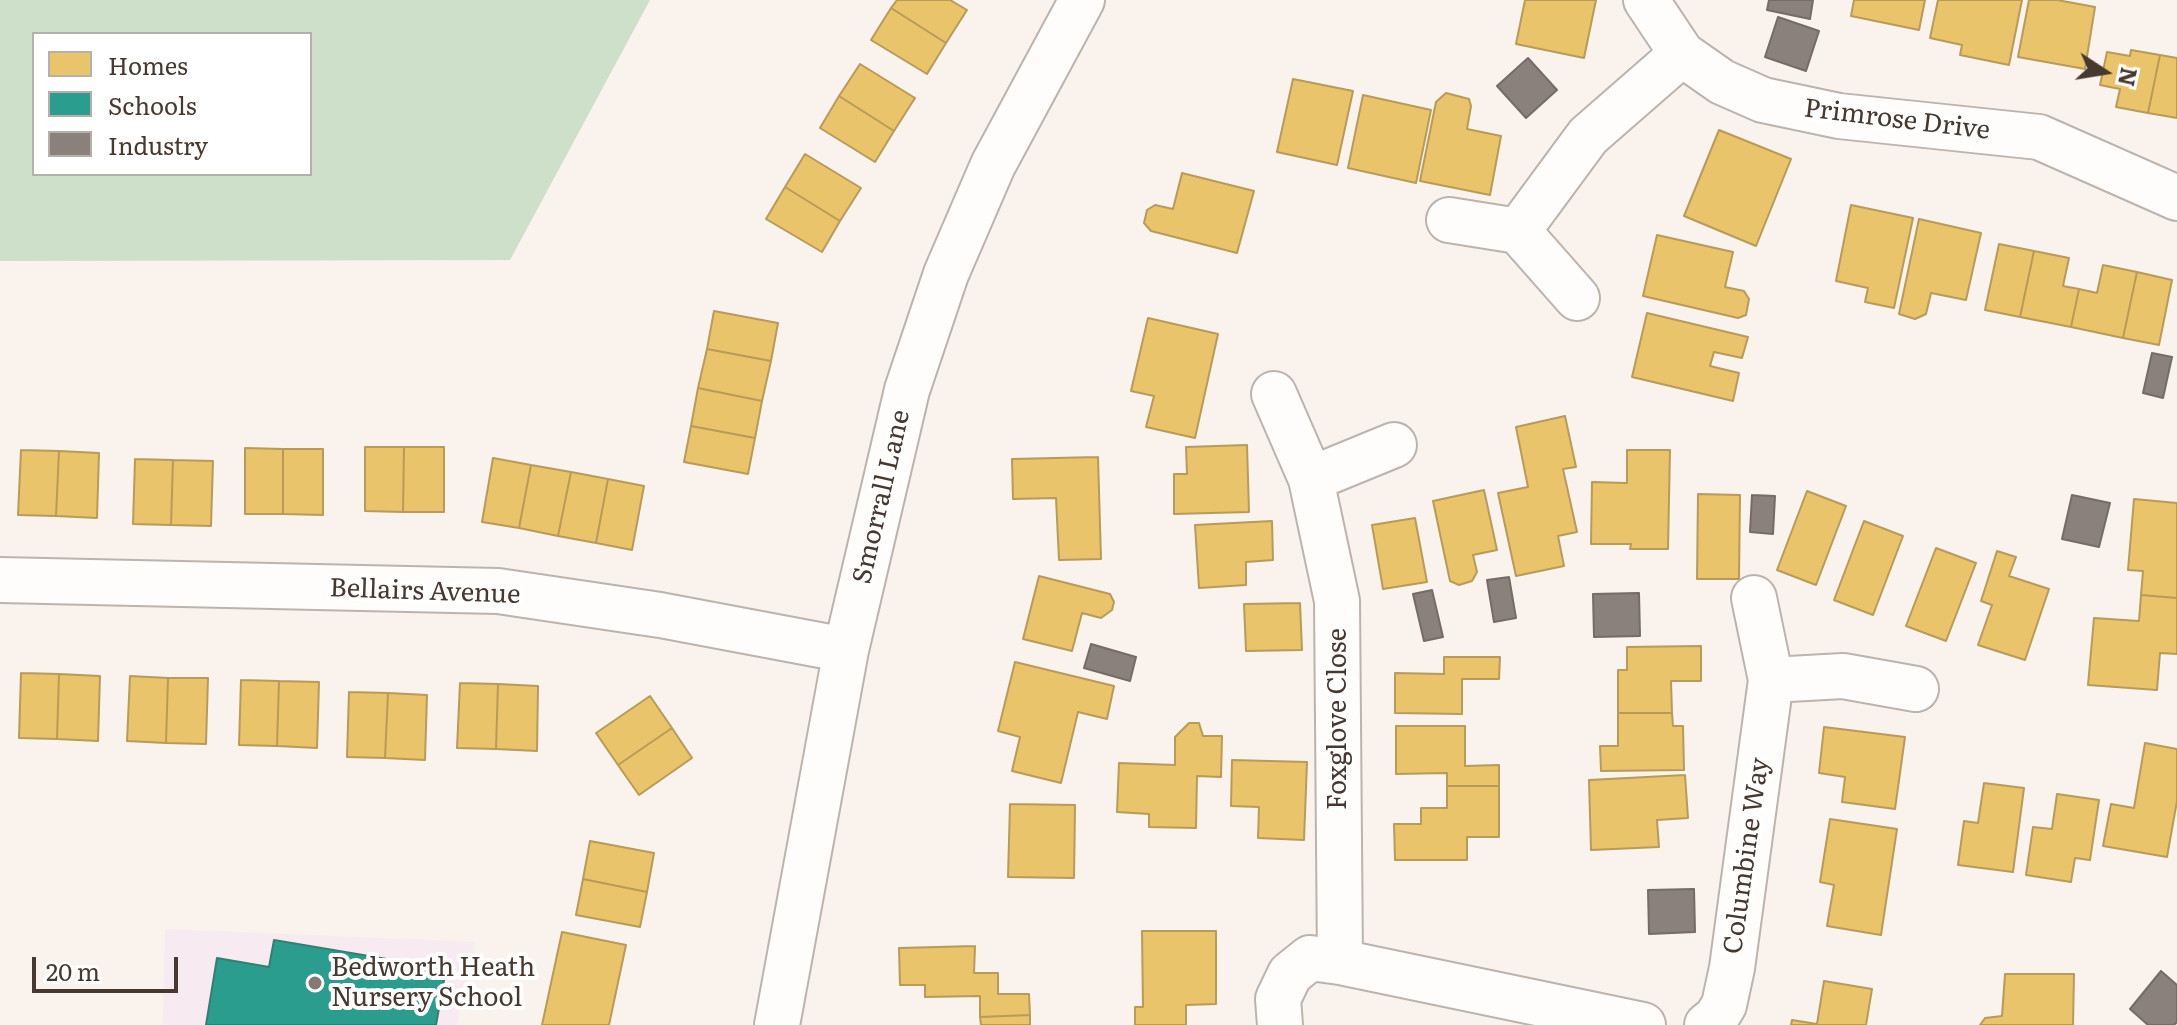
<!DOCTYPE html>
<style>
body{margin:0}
#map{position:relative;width:2177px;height:1025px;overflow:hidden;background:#f9f2ed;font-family:Literata,serif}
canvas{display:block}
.legend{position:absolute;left:32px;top:32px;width:280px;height:144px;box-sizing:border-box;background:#fff;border:2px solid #b5b0ac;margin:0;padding:10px 14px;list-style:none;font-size:24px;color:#473930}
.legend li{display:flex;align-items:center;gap:16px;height:40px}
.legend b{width:40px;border:2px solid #b5b0ac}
.north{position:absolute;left:2065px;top:32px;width:80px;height:80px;-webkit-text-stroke:6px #fff;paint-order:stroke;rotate:102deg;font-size:22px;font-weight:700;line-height:32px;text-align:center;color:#473930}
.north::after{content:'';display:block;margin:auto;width:28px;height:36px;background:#473930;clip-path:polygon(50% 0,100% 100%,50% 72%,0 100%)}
.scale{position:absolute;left:32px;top:957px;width:146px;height:36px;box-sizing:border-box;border:4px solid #473930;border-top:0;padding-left:10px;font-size:24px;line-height:28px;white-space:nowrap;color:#473930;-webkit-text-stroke:6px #fff;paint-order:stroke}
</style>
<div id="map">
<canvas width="2177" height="1025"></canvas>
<ul class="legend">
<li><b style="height:22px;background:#e9c46a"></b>Homes</li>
<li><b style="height:22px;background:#2a9d8f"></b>Schools</li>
<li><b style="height:22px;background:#8a817c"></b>Industry</li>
</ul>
<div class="north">N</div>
<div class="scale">20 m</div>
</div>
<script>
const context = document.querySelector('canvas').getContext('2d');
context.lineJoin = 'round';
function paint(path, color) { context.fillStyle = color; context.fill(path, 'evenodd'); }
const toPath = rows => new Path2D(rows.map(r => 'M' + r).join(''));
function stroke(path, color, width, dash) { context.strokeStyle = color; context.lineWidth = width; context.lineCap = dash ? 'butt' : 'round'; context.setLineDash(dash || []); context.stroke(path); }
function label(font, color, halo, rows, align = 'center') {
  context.font = font + ' Literata,serif'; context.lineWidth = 8; context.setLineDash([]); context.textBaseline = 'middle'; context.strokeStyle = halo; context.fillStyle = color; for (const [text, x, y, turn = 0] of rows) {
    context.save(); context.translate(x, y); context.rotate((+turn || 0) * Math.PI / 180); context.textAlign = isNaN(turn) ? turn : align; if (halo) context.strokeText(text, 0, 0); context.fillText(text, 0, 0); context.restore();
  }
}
const education = toPath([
 [165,929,475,942,457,1025,163,1025]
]);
const green = toPath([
 [0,0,650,0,510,260,0,261],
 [34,34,310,34,310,174,34,174]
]);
const homes = toPath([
 [897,0,950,0,967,10,946,43,891,8,897,0],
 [1525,0,1596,0,1584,58,1516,44,1525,0],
 [1854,0,1925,0,1919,30,1851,16,1854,0],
 [1938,0,2022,0,2009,65,1960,55,1962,45,1930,38,1938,0],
 [2029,0,2057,0,2095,7,2085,69,2018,57,2029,0],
 [891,8,946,43,927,74,871,40,891,8],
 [2131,50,2160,55,2148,113,2116,107,2120,89,2100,85,2107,52,2130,56,2131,50],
 [2160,55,2177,58,2177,118,2148,113,2160,55],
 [860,64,915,98,894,131,839,96,860,64],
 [1293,79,1353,91,1337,165,1277,152,1293,79],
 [1446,93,1469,99,1471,106,1467,129,1501,136,1490,195,1420,181,1436,102,1446,93],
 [1363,95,1431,110,1416,183,1348,168,1363,95],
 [839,96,894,131,875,162,820,128,839,96],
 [1719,130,1791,159,1756,246,1684,216,1719,130],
 [805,154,861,188,840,221,785,187,805,154],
 [1182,173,1254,191,1237,253,1151,231,1144,223,1147,210,1155,205,1173,209,1182,173],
 [785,187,840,221,822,252,766,219,785,187],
 [1851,205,1913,218,1894,308,1865,302,1868,288,1836,281,1851,205],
 [1919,219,1981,233,1966,300,1931,293,1926,314,1915,319,1899,314,1919,219],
 [1657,235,1733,252,1725,287,1744,291,1749,299,1746,315,1738,318,1643,296,1657,235],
 [1999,244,2034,251,2020,317,1985,310,1999,244],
 [2034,251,2069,258,2063,286,2079,289,2071,327,2020,317,2034,251],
 [2103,265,2137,272,2123,338,2071,327,2079,289,2097,293,2103,265],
 [2137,272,2172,280,2159,345,2123,338,2137,272],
 [714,311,778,323,771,361,707,349,714,311],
 [1647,313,1748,337,1742,358,1714,352,1710,366,1739,373,1733,401,1632,377,1647,313],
 [1148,318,1218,334,1195,438,1146,427,1154,396,1131,391,1148,318],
 [707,349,771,361,762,401,698,388,707,349],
 [698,388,762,401,755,438,691,426,698,388],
 [1565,416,1576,467,1563,469,1577,532,1558,536,1564,566,1516,576,1498,493,1528,487,1516,427,1565,416],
 [691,426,755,438,748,474,684,462,691,426],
 [1247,445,1249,512,1174,514,1174,474,1187,474,1186,447,1247,445],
 [365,447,404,447,403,512,365,511,365,447],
 [404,447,444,447,444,512,403,512,404,447],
 [245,448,283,449,283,514,245,514,245,448],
 [283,449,323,449,323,515,283,514,283,449],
 [21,450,59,451,56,516,18,515,21,450],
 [1627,450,1670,450,1668,549,1630,549,1631,544,1591,544,1592,482,1627,483,1627,450],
 [59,451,99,453,97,518,56,516,59,451],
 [1098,457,1101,559,1059,560,1056,498,1013,499,1012,459,1098,457],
 [493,458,531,465,519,528,482,522,493,458],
 [135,459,173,460,171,525,133,524,135,459],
 [173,460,213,461,211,526,171,525,173,460],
 [531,465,571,472,558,536,519,528,531,465],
 [571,472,608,479,596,543,558,536,571,472],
 [608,479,644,486,632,550,596,543,608,479],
 [1484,490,1497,550,1473,555,1477,572,1472,581,1459,585,1450,581,1433,501,1484,490],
 [1807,491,1846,506,1816,585,1777,570,1807,491],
 [1698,494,1740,495,1739,579,1697,579,1698,494],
 [2134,499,2177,503,2177,598,2141,595,2143,571,2128,570,2134,499],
 [1415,518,1427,582,1383,589,1372,525,1415,518],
 [1272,521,1273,560,1246,562,1246,585,1199,588,1195,525,1272,521],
 [1864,521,1903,536,1873,615,1834,600,1864,521],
 [1936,548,1976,563,1946,641,1906,626,1936,548],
 [1997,551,2016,557,2009,576,2049,589,2025,660,1978,645,1992,605,1981,601,1997,551],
 [1039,576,1110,594,1114,602,1112,610,1101,618,1082,613,1072,651,1023,639,1039,576],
 [2141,595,2177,598,2177,654,2160,653,2157,690,2088,685,2094,618,2139,621,2141,595],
 [1300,603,1302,650,1246,651,1244,604,1300,603],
 [1701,646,1701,681,1671,681,1672,713,1618,713,1618,670,1627,670,1627,647,1701,646],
 [1444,657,1500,657,1499,679,1462,679,1462,714,1395,713,1395,673,1444,674,1444,657],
 [1015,662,1114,686,1107,719,1078,712,1061,783,1012,771,1020,737,998,731,1015,662],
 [21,673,59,674,57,739,19,738,21,673],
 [59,674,100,676,98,741,57,739,59,674],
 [130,676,168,678,166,743,127,741,130,676],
 [168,678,208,678,206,744,166,743,168,678],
 [241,680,279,681,277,746,239,745,241,680],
 [279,681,319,682,317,748,277,746,279,681],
 [460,683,498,684,496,749,457,748,460,683],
 [498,684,538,686,537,751,496,749,498,684],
 [349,692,388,693,385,758,347,757,349,692],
 [388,693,427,695,425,760,385,758,388,693],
 [650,696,672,728,618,765,596,733,650,696],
 [1618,713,1672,713,1673,726,1683,726,1684,770,1601,771,1600,746,1618,746,1618,713],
 [1189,723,1199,723,1203,736,1222,736,1221,777,1197,776,1196,828,1149,827,1149,814,1117,812,1119,763,1175,765,1175,737,1189,723],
 [1396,726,1465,726,1465,766,1499,765,1499,786,1447,786,1447,773,1396,774,1396,726],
 [1824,727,1905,737,1895,809,1842,802,1845,777,1819,773,1824,727],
 [672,728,692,758,639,795,618,765,672,728],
 [2145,743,2177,749,2177,801,2167,857,2103,846,2111,804,2134,808,2145,743],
 [1232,760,1307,762,1304,840,1258,838,1259,807,1231,806,1232,760],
 [1685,775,1688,818,1657,820,1659,847,1591,850,1589,780,1685,775],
 [1984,783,2024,788,2013,872,1958,865,1964,821,1978,823,1984,783],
 [1447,786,1499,786,1499,837,1467,837,1467,860,1395,860,1394,824,1421,824,1421,808,1447,808,1447,786],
 [2057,794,2099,800,2090,860,2075,858,2071,882,2026,875,2033,827,2052,829,2057,794],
 [1010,804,1075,805,1074,878,1008,877,1010,804],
 [1830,819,1897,829,1881,935,1827,926,1834,885,1820,882,1830,819],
 [590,841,654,853,647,892,583,879,590,841],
 [583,879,647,892,640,927,576,915,583,879],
 [1142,931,1216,931,1216,1004,1186,1005,1186,1025,1135,1025,1135,1007,1143,1007,1142,931],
 [562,932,626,945,609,1025,542,1025,562,932],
 [975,946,974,973,998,973,998,994,1029,994,1030,1015,980,1017,980,996,925,997,925,985,900,985,899,948,975,946],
 [2005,974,2074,974,2073,1025,1980,1025,1985,1018,2002,1016,2005,974],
 [1824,981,1872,989,1866,1025,1791,1025,1792,1020,1817,1024,1824,981],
 [1030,1015,1030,1025,981,1025,980,1017,1030,1015]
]);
const schools = toPath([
 [274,940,446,969,436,1025,206,1025,217,958,269,967,274,940]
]);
const industry = toPath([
 [1769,0,1813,0,1810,19,1767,10,1769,0],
 [1778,17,1819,31,1806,71,1765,57,1778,17],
 [1528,58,1557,90,1526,118,1497,86,1528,58],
 [2152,353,2172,357,2163,398,2143,393,2152,353],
 [1752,495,1775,496,1773,534,1750,532,1752,495],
 [2072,495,2110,503,2099,547,2062,539,2072,495],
 [1509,577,1516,618,1494,622,1487,580,1509,577],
 [1432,590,1443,637,1424,641,1413,594,1432,590],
 [1639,593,1640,636,1594,637,1593,594,1639,593],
 [1091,644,1136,657,1130,681,1084,668,1091,644],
 [1694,889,1695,932,1649,934,1648,890,1694,889],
 [2161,971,2177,985,2177,1022,2174,1025,2148,1025,2130,1009,2161,971]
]);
const minor = toPath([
 [1646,0,1682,54,1722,82,1763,100,1839,116,2039,137,2177,198],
 [1449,220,1518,231,1577,298],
 [1518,231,1588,136,1682,54],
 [1274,394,1311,479,1337,601,1340,962],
 [1311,479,1394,445],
 [0,580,498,591,660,615,846,650],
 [1771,680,1843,676,1916,689],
 [777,1025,846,650,907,390,946,274,993,165,1082,0],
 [1280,1025,1278,999,1290,974,1310,958,1340,962,1643,1025],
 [1707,1025,1716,1018,1724,1005,1732,968,1771,680,1754,598]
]);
const markers = [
 [315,983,8,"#857a72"]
];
const streetNames = [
 ["Primrose Drive",1897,120,7],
 ["Smorrall Lane",882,497,-77],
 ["Bellairs Avenue",425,592,2],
 ["Foxglove Close",1338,719,-90],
 ["Columbine Way",1747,856,-82]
];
const poiNames = [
 ["Bedworth Heath",331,968],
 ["Nursery School",331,998]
];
paint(education, '#f7eaf1');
paint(green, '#cee0c9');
paint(homes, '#e9c46a');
stroke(homes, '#b89a59', 2);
paint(schools, '#2a9d8f');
stroke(schools, '#337f72', 2);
paint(industry, '#8a817c');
stroke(industry, '#766b65', 2);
stroke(minor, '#bcb3ad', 48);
stroke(minor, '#fefdfc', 44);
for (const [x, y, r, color] of markers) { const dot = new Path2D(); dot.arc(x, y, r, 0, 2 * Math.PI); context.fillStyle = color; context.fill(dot); stroke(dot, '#fff', 3); }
label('26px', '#473930', '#fff', streetNames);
label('26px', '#473930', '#fff', poiNames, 'left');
</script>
